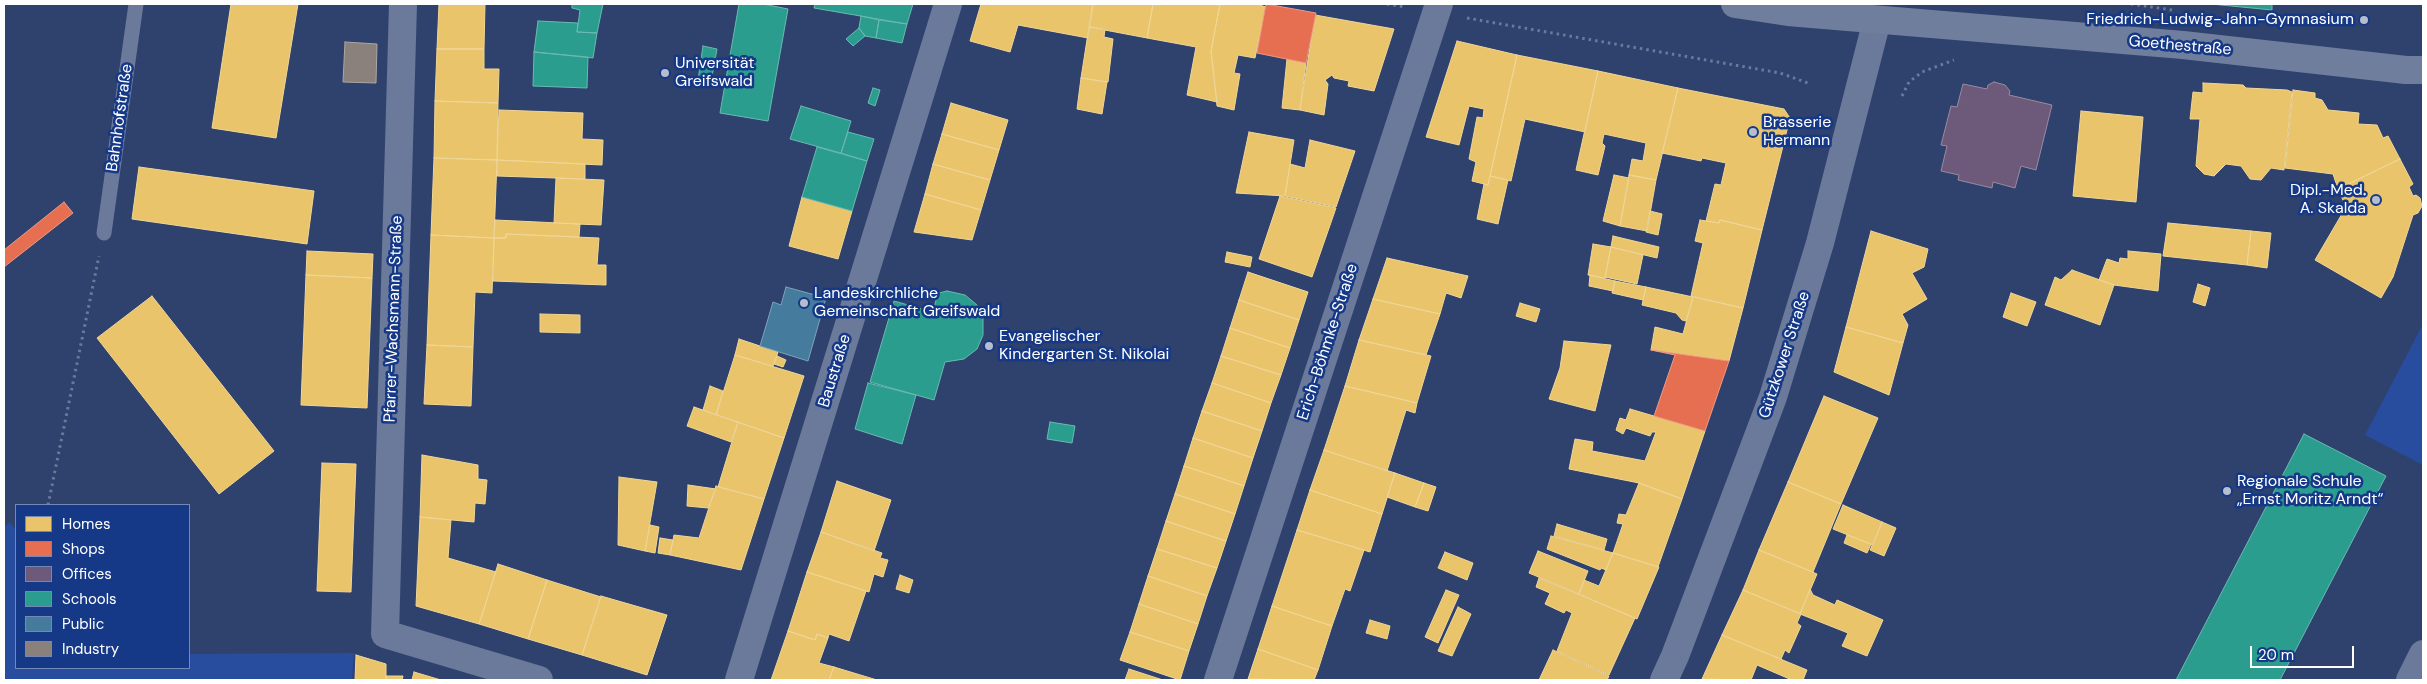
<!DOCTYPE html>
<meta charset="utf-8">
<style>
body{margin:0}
#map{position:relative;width:2427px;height:684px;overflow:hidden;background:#2f426d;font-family:"DM Sans",sans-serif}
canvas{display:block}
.frame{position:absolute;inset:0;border:5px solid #fff;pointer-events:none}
.legend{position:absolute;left:15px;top:504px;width:175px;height:165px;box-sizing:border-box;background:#153887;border:1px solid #7388b7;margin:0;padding:6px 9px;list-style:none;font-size:15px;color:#fff}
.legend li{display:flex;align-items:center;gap:10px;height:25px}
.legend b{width:25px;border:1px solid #7388b7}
.scale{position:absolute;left:2250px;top:646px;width:104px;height:22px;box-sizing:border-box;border:2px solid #fff;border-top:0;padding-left:6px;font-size:15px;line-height:18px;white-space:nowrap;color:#fff;-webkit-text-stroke:4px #153887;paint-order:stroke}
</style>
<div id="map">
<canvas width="2427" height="684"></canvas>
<div class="frame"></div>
<ul class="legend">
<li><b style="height:14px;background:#e9c46a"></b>Homes</li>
<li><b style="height:14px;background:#e76f51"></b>Shops</li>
<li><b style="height:14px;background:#6d597a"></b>Offices</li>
<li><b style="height:14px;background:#2a9d8f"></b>Schools</li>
<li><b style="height:14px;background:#457b9d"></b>Public</li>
<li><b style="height:14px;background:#8a817c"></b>Industry</li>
</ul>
<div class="scale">20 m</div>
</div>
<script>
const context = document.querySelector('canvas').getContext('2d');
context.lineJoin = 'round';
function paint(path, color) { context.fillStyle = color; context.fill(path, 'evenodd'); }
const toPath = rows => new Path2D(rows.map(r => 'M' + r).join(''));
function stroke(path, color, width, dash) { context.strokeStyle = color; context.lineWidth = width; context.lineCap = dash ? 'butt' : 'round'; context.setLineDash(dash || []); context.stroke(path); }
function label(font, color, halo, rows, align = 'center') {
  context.font = font + ' "DM Sans",sans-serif'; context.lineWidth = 5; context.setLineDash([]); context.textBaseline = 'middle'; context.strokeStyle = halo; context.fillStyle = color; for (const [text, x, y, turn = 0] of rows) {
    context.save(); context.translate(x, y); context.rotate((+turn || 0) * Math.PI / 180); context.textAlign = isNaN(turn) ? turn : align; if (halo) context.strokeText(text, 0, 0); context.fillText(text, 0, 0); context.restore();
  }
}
const green = toPath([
 [2423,324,2423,465,2365,435],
 [10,522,16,531,16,668,189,668,189,654,354,653,352,680,4,680,4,527]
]);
const homes = toPath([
 [231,4,298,4,276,138,212,128,231,4],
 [439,4,485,4,484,49,437,49,439,4],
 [981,4,1093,4,1088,38,1018,25,1010,52,970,41,981,4],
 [1093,4,1153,4,1147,38,1089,27,1093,4],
 [1153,4,1220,4,1211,51,1217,102,1187,95,1196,47,1147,38,1153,4],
 [1220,4,1256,4,1266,7,1255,58,1238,55,1234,73,1240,74,1234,110,1217,106,1211,51,1220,4],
 [1315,15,1394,29,1374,91,1348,86,1349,81,1334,78,1332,75,1325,80,1328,84,1324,115,1300,110,1315,15],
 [1089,27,1105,29,1104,37,1113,39,1108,82,1081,78,1089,27],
 [1457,41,1517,55,1488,185,1472,181,1476,162,1469,159,1477,117,1483,118,1484,109,1469,106,1459,145,1426,137,1457,41],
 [437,49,484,49,484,69,499,69,498,103,435,101,437,49],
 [1517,55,1598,71,1585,132,1525,119,1511,181,1490,176,1517,55],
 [1287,59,1306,63,1300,110,1282,108,1287,59],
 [1598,71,1678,88,1656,180,1629,175,1632,159,1643,161,1646,143,1604,134,1602,143,1605,146,1598,175,1576,170,1598,71],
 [1081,78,1107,82,1102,114,1077,109,1081,78],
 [2203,83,2243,85,2246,88,2287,90,2292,92,2284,170,2271,168,2261,180,2250,179,2241,166,2226,164,2214,176,2204,174,2196,166,2200,119,2190,119,2193,92,2203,93,2203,83],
 [1678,88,1784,109,1790,118,1762,230,1720,220,1719,223,1706,221,1715,184,1721,185,1726,163,1702,158,1701,161,1662,153,1678,88],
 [2293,90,2315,93,2315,98,2322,100,2328,110,2359,113,2358,124,2377,125,2383,138,2388,136,2400,159,2338,189,2333,174,2285,168,2293,90],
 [435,101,498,103,497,160,434,158,435,101],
 [951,103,1008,120,999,150,942,134,951,103],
 [499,110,583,113,582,139,603,140,602,165,497,160,499,110],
 [2081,111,2143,117,2136,202,2073,196,2081,111],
 [1249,132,1294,140,1285,196,1236,193,1249,132],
 [942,134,999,150,990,180,933,164,942,134],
 [1310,140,1355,151,1336,207,1285,196,1290,164,1305,168,1310,140],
 [434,158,497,160,494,238,431,235,434,158],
 [2400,159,2413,184,2409,187,2413,196,2416,195,2420,198,2422,206,2418,213,2413,215,2393,277,2381,298,2315,260,2346,207,2338,189,2400,159],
 [497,160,585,164,585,179,497,176,497,160],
 [933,164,990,180,981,210,925,194,933,164],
 [139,167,314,191,307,244,132,219,139,167],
 [1614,175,1629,178,1620,226,1603,221,1614,175],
 [1629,175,1656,180,1647,231,1620,226,1629,175],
 [1490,176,1508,180,1498,224,1477,219,1484,184,1488,185,1490,176],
 [556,178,604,180,601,225,554,223,556,178],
 [925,194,981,210,972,240,914,232,925,194],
 [1280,196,1336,208,1312,277,1259,259,1280,196],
 [802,197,852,211,838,259,789,246,802,197],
 [1650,211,1662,214,1658,235,1646,232,1650,211],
 [495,220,580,224,579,237,506,234,506,238,494,238,495,220],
 [1700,220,1719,223,1720,220,1762,230,1743,308,1691,296,1703,243,1695,241,1700,220],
 [2168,223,2251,231,2247,265,2163,256,2168,223],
 [1871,231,1928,249,1924,267,1912,273,1927,299,1902,314,1908,325,1903,343,1846,327,1871,231],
 [2251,231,2271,233,2267,268,2247,265,2251,231],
 [506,234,599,238,597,265,606,265,606,285,493,281,494,238,506,238,506,234],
 [431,235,494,238,492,293,475,292,473,347,427,345,431,235],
 [1613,236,1659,247,1657,258,1611,247,1613,236],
 [1593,244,1611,247,1605,278,1588,275,1593,244],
 [1611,247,1643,255,1637,284,1605,277,1611,247],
 [307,251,373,254,372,278,306,275,307,251],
 [2128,251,2161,254,2158,291,2114,285,2099,280,2107,259,2119,263,2120,258,2128,259,2128,251],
 [1227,252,1252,257,1250,267,1225,262,1227,252],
 [1387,258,1468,276,1461,298,1446,293,1440,314,1373,299,1387,258],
 [2072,270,2114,285,2100,325,2045,305,2055,277,2061,280,2072,270],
 [1248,272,1308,292,1299,320,1239,300,1248,272],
 [306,275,372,278,367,408,301,405,306,275],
 [1590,275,1615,281,1613,291,1589,286,1590,275],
 [1615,281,1646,287,1643,300,1612,293,1615,281],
 [2198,284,2210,288,2205,306,2193,302,2198,284],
 [1646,287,1693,297,1686,321,1682,320,1676,313,1642,305,1646,287],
 [2011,293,2036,302,2027,326,2003,317,2011,293],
 [152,296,274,451,219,494,97,338,152,296],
 [1693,297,1743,308,1729,361,1651,350,1655,327,1683,334,1693,297],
 [1373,299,1440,314,1426,355,1359,340,1373,299],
 [1239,300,1299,320,1290,348,1230,328,1239,300],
 [1520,303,1540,309,1536,322,1516,316,1520,303],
 [540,314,580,315,580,333,540,332,540,314],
 [1846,327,1903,343,1889,395,1834,372,1846,327],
 [1230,328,1290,348,1281,375,1221,356,1230,328],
 [739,339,778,352,773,366,735,355,739,339],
 [1359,340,1431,356,1417,403,1345,386,1359,340],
 [1564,341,1611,345,1595,411,1549,399,1560,368,1564,341],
 [427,345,473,347,471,406,424,404,427,345],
 [735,355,804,376,784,438,716,415,735,355],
 [777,356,786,360,783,367,774,364,777,356],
 [1221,356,1281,375,1271,403,1212,383,1221,356],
 [1212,383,1271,403,1262,431,1202,411,1212,383],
 [710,386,723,391,716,415,703,410,710,386],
 [1345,386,1417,403,1415,413,1406,410,1387,471,1324,450,1345,386],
 [1824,396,1878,418,1841,504,1788,482,1824,396],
 [694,407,738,422,731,442,687,426,694,407],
 [1630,409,1705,431,1682,499,1639,483,1569,469,1575,439,1593,442,1592,451,1645,461,1656,432,1652,432,1650,436,1626,428,1623,434,1616,430,1620,418,1626,420,1630,409],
 [1202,411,1262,431,1253,458,1193,438,1202,411],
 [738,422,784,438,764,499,718,487,738,422],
 [1193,438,1253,458,1244,486,1184,466,1193,438],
 [1324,450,1395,473,1382,514,1310,490,1324,450],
 [422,455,478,465,478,479,487,480,485,504,475,503,474,522,420,517,422,455],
 [322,463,356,464,351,592,317,591,322,463],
 [1184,466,1244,486,1235,514,1175,494,1184,466],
 [1395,473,1424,483,1415,507,1387,497,1395,473],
 [619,477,657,482,645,551,618,545,619,477],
 [837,481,891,500,874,551,821,532,837,481],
 [1788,482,1841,504,1813,572,1759,550,1788,482],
 [1424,483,1436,487,1428,511,1415,507,1424,483],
 [1639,483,1682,499,1658,567,1613,553,1623,524,1617,523,1619,514,1626,515,1639,483],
 [688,485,716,489,708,508,687,506,688,485],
 [716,486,764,499,741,570,670,555,674,535,699,538,716,486],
 [1310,490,1382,514,1370,552,1297,530,1310,490],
 [1175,494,1235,514,1226,541,1166,521,1175,494],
 [1843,505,1882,522,1873,545,1833,529,1843,505],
 [420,517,451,520,448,558,496,572,479,624,416,606,420,517],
 [1166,521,1226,541,1217,568,1157,549,1166,521],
 [1882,522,1896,528,1884,556,1870,550,1882,522],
 [1557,524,1607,539,1604,550,1554,536,1557,524],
 [650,525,659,527,655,553,645,551,650,525],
 [1297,530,1364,550,1350,591,1345,589,1332,626,1272,606,1297,530],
 [821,532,882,553,880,558,888,560,883,577,874,574,869,592,807,572,821,532],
 [1847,535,1871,544,1867,553,1844,543,1847,535],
 [1551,536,1613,553,1606,570,1601,568,1600,570,1547,549,1551,536],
 [660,538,673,540,670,555,658,553,660,538],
 [1157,549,1217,568,1207,596,1148,576,1157,549],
 [1759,550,1817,574,1800,614,1743,590,1759,550],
 [1538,551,1588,571,1579,594,1529,573,1538,551],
 [1445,552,1473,563,1467,580,1438,568,1445,552],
 [1613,553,1659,567,1637,619,1579,594,1584,580,1599,586,1613,553],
 [498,564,547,580,528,639,479,624,498,564],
 [807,572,866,591,849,641,829,634,828,638,817,634,815,640,788,631,807,572],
 [900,575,913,580,909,593,896,589,900,575],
 [1148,576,1207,596,1198,624,1139,604,1148,576],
 [1539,578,1635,618,1609,675,1557,651,1572,613,1566,610,1564,613,1545,604,1550,593,1536,587,1539,578],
 [547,580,601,597,582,655,528,639,547,580],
 [1810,589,1813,595,1835,605,1837,600,1883,620,1867,656,1842,646,1848,633,1800,614,1810,589],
 [1446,590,1459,595,1438,643,1425,637,1446,590],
 [1743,590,1801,614,1797,623,1801,626,1789,653,1785,650,1781,659,1722,635,1743,590],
 [601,596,667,615,647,675,582,655,601,596],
 [1139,604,1198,624,1189,651,1130,632,1139,604],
 [1272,606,1332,626,1318,670,1258,649,1272,606],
 [1458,607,1471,614,1452,656,1438,651,1458,607],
 [1370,620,1390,626,1387,639,1366,633,1370,620],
 [788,631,815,640,817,634,828,638,819,663,834,667,829,680,771,680,788,631],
 [1130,632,1189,651,1180,680,1120,660,1130,632],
 [1722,635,1807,670,1803,680,1792,680,1757,665,1751,680,1702,679,1722,635],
 [1258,649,1318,670,1314,680,1248,679,1258,649],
 [1553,650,1609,676,1607,680,1539,680,1553,650],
 [356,655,386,664,386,680,355,680,356,655],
 [834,667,877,680,829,680,834,667],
 [1129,669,1163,680,1125,680,1129,669],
 [414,672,441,680,412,680,414,672],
 [386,676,403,676,402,680,386,680,386,676]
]);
const shops = toPath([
 [1266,4,1316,13,1306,63,1257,53,1266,4],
 [64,202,73,213,4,267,4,250,64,202],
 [1651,350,1729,361,1705,431,1654,416,1675,355,1651,350]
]);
const offices = toPath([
 [1994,82,2005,85,2010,91,2009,95,2052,105,2036,170,2021,166,2015,188,1993,182,1992,188,1958,180,1959,175,1941,171,1947,146,1941,145,1951,106,1957,107,1963,84,1987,89,1988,85,1994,82]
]);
const schools = toPath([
 [572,4,603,4,597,33,577,32,580,10,572,8,572,4],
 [739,4,763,4,788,9,768,121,720,113,739,4],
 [815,4,913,4,907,24,814,8,815,4],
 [2211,4,2272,4,2272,10,2211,4],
 [861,16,879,20,876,38,865,36,859,28,861,16],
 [879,20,907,24,902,43,876,38,879,20],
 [538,21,578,23,577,32,597,33,593,58,534,52,538,21],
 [859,28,865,36,853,46,846,39,859,28],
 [703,46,717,49,711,82,698,80,703,46],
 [534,52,588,57,587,88,533,86,534,52],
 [873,88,880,90,875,106,868,103,873,88],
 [801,106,851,121,841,153,790,139,801,106],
 [848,132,874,139,867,161,841,153,848,132],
 [817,147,867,161,852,211,802,197,817,147],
 [947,291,965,295,977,305,983,317,983,335,977,349,964,359,945,362,934,400,870,382,894,301,933,312,937,296,935,294,947,291],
 [868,383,916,395,902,444,855,429,868,383],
 [1050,422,1075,426,1072,443,1047,439,1050,422],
 [2304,434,2386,476,2280,680,2176,680,2304,434]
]);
const public = toPath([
 [786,287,826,298,808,361,760,346,773,302,781,305,786,287]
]);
const industry = toPath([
 [345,42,377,44,376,83,343,82,345,42]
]);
const path = toPath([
 [1387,4,1405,7],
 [2131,4,2172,10],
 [1467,18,1780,73,1808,83],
 [1902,96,1909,82,1922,72,1954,60],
 [48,505,99,256]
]);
const service = toPath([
 [104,233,136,4]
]);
const minor = toPath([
 [403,4,385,634,539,680],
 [739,680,948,4],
 [1218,680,1439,4],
 [2410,680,2423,654]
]);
const tertiary = toPath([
 [1664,680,1675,656,1773,397,1820,243,1877,20]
]);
const secondary = toPath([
 [1735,4,1788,12,2183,45,2406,70,2423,70]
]);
const markers = [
 [2364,20,5,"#b6bdcc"],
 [665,73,5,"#b6bdcc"],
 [1753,132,5,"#b6bdcc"],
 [2376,200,5,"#b6bdcc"],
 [804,303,5,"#b6bdcc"],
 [989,346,5,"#b6bdcc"],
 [2227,491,5,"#b6bdcc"]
];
const poiNames = [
 ["Friedrich-Ludwig-Jahn-Gymnasium",2354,20,"right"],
 ["Universität",675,64],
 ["Greifswald",675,82],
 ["Brasserie",1763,123],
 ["Hermann",1763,141],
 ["Dipl.-Med.",2366,191,"right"],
 ["A. Skalda",2366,209,"right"],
 ["Landeskirchliche",814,294],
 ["Gemeinschaft Greifswald",814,312],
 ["Evangelischer",999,337],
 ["Kindergarten St. Nikolai",999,355],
 ["Regionale Schule",2237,482],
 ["„Ernst Moritz Arndt“",2237,500]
];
const streetNames = [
 ["Goethestraße",2180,46,5],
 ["Bahnhofstraße",120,118,-82],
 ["Pfarrer-Wachsmann-Straße",394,319,-88],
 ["Erich-Böhmke-Straße",1328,342,-72],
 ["Gützkower Straße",1785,355,-72],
 ["Baustraße",835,371,-73]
];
paint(green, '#284d9e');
paint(homes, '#e9c46a');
stroke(homes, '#f0d697', 1);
paint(shops, '#e76f51');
stroke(shops, '#ee9a85', 1);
paint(offices, '#6d597a');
stroke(offices, '#998ba2', 1);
paint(schools, '#2a9d8f');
stroke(schools, '#6abab1', 1);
paint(public, '#457b9d');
stroke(public, '#7da3ba', 1);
paint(industry, '#8a817c');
stroke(industry, '#ada7a3', 1);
stroke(path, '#6b799b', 3, [2.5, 4]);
stroke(service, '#6b799b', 15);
stroke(minor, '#6b799b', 28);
stroke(tertiary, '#6b799b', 28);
stroke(secondary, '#707e9e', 28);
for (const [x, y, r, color] of markers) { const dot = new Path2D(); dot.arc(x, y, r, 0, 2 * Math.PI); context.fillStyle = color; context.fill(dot); stroke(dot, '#153887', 2); }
label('16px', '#fff', '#153887', poiNames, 'left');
label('16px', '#fff', '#153887', streetNames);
</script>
